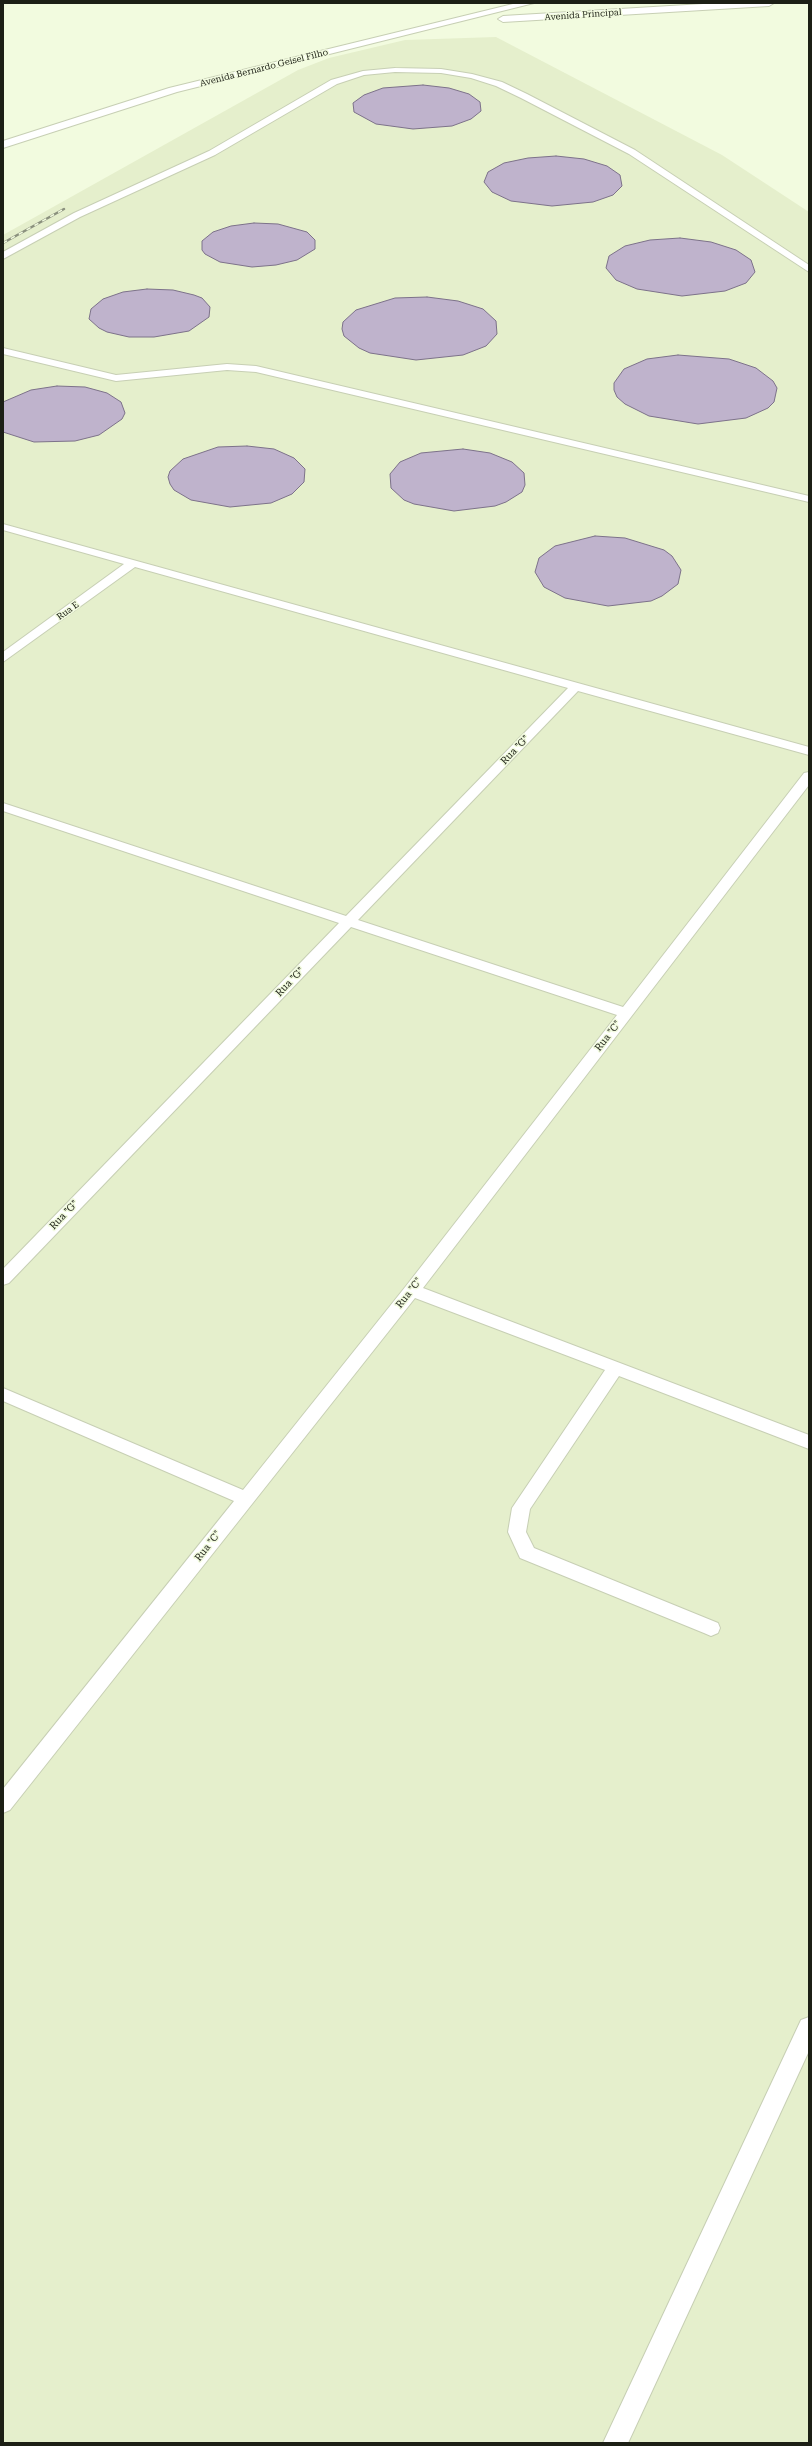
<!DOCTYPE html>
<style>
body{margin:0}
#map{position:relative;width:812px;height:2446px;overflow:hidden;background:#f2fbdf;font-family:"Roboto Serif",serif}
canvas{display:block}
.frame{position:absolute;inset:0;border:4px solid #1c1f15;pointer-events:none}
</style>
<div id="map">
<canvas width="812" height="2446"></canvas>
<div class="frame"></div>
</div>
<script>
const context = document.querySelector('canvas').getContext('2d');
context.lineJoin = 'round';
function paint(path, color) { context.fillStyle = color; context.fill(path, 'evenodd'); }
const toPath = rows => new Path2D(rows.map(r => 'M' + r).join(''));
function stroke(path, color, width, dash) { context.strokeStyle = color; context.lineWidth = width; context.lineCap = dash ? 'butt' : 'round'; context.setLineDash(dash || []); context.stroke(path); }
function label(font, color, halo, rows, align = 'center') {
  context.font = font + ' "Roboto Serif",serif'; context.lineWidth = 3; context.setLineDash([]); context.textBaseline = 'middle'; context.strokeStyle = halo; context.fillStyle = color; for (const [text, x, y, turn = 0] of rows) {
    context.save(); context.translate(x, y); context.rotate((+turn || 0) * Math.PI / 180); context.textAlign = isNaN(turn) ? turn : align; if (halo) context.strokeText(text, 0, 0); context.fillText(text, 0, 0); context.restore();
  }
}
const built = toPath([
 [496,37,722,155,809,212,809,2443,3,2443,3,235,298,70,329,58,405,40]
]);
const building = toPath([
 [423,85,449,88,469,94,480,102,481,111,471,119,452,126,413,129,376,124,354,112,353,103,364,95,383,88,423,85],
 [556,156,584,159,607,166,620,175,622,186,613,195,593,202,552,206,511,201,492,192,484,182,488,172,504,163,528,158,556,156],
 [254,223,278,224,307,232,315,240,315,249,297,260,276,265,252,267,220,262,205,254,202,250,202,241,213,232,231,226,254,223],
 [680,238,711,242,736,250,751,260,755,272,746,283,725,291,682,296,637,289,616,280,606,268,609,256,625,246,650,240,680,238],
 [147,289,173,290,194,295,202,298,210,307,209,317,189,331,154,337,129,337,107,332,99,328,89,319,91,309,103,299,123,292,147,289],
 [427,297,458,301,483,309,496,321,497,334,486,346,463,355,416,360,370,353,359,348,344,336,342,329,343,322,356,310,395,298,427,297],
 [678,355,729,359,756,368,773,381,777,388,774,402,768,408,746,418,698,424,649,416,625,404,617,397,614,390,614,383,624,369,647,359,678,355],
 [57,386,85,387,107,393,121,402,125,413,122,419,99,435,75,441,34,442,3,432,3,402,31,390,57,386],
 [247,446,274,449,294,458,305,469,304,482,292,494,271,503,230,507,191,500,174,490,170,484,168,477,170,471,183,459,218,447,247,446],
 [463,449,490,453,512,462,524,473,525,485,522,492,506,502,495,506,454,511,414,504,404,500,391,488,390,474,400,462,421,453,463,449],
 [595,536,625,538,664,550,672,556,681,570,678,584,662,596,651,601,608,606,565,598,544,587,535,572,539,558,555,546,595,536]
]);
const lane = toPath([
 [395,68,441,69,472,74,502,82,527,94,635,150,809,265,809,272,629,154,521,98,496,86,471,78,441,73,395,72,364,75,337,84,215,155,80,217,3,259,3,252,74,213,209,151,331,80,363,71,395,68],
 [3,348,116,375,227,364,256,366,809,496,809,502,256,372,227,370,116,381,3,354,3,348],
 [3,524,809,747,809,755,578,691,358,920,623,1007,804,773,809,772,809,785,423,1288,809,1435,809,1449,619,1376,530,1509,526,1532,534,1548,718,1623,720,1628,718,1633,711,1636,704,1633,520,1558,508,1532,512,1508,605,1370,415,1298,10,1810,3,1813,3,1789,234,1501,3,1401,3,1388,243,1490,406,1286,617,1015,351,927,9,1283,3,1285,3,1269,339,923,3,811,3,803,346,916,568,688,135,567,3,662,3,652,124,564,3,530,3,524],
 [809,2017,809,2051,628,2443,603,2443,801,2020,809,2017]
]);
const street = toPath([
 [517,3,534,3,177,92,3,148,3,141,169,88,517,3],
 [720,3,774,3,769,6,503,22,498,19,503,16,720,3]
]);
const rail = toPath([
 [3,243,64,209]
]);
const farStreetnames = [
 ["Avenida Principal",583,15,-4],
 ["Avenida Bernardo Geisel Filho",264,68,-14],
 ["Rua E",68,611,-36]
];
const streetNames = [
 ["Rua \"G\"",515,750,-46],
 ["Rua \"G\"",290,982,-46],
 ["Rua \"C\"",608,1036,-52],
 ["Rua \"G\"",64,1215,-46],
 ["Rua \"C\"",409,1293,-52],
 ["Rua \"C\"",208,1546,-52]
];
paint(built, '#e5efcc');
paint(building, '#bfb3cc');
stroke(building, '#7d728a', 1);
stroke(lane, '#c7cfb4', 2);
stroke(street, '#c7cfb4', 2);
paint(lane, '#fff');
paint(street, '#fff');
stroke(rail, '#8b917e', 2.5);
stroke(rail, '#f2fbdf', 1.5, [4.5]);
label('9px', '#1c1f15', '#f2fbdf', farStreetnames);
label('10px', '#1c1f15', '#f2fbdf', streetNames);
</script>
